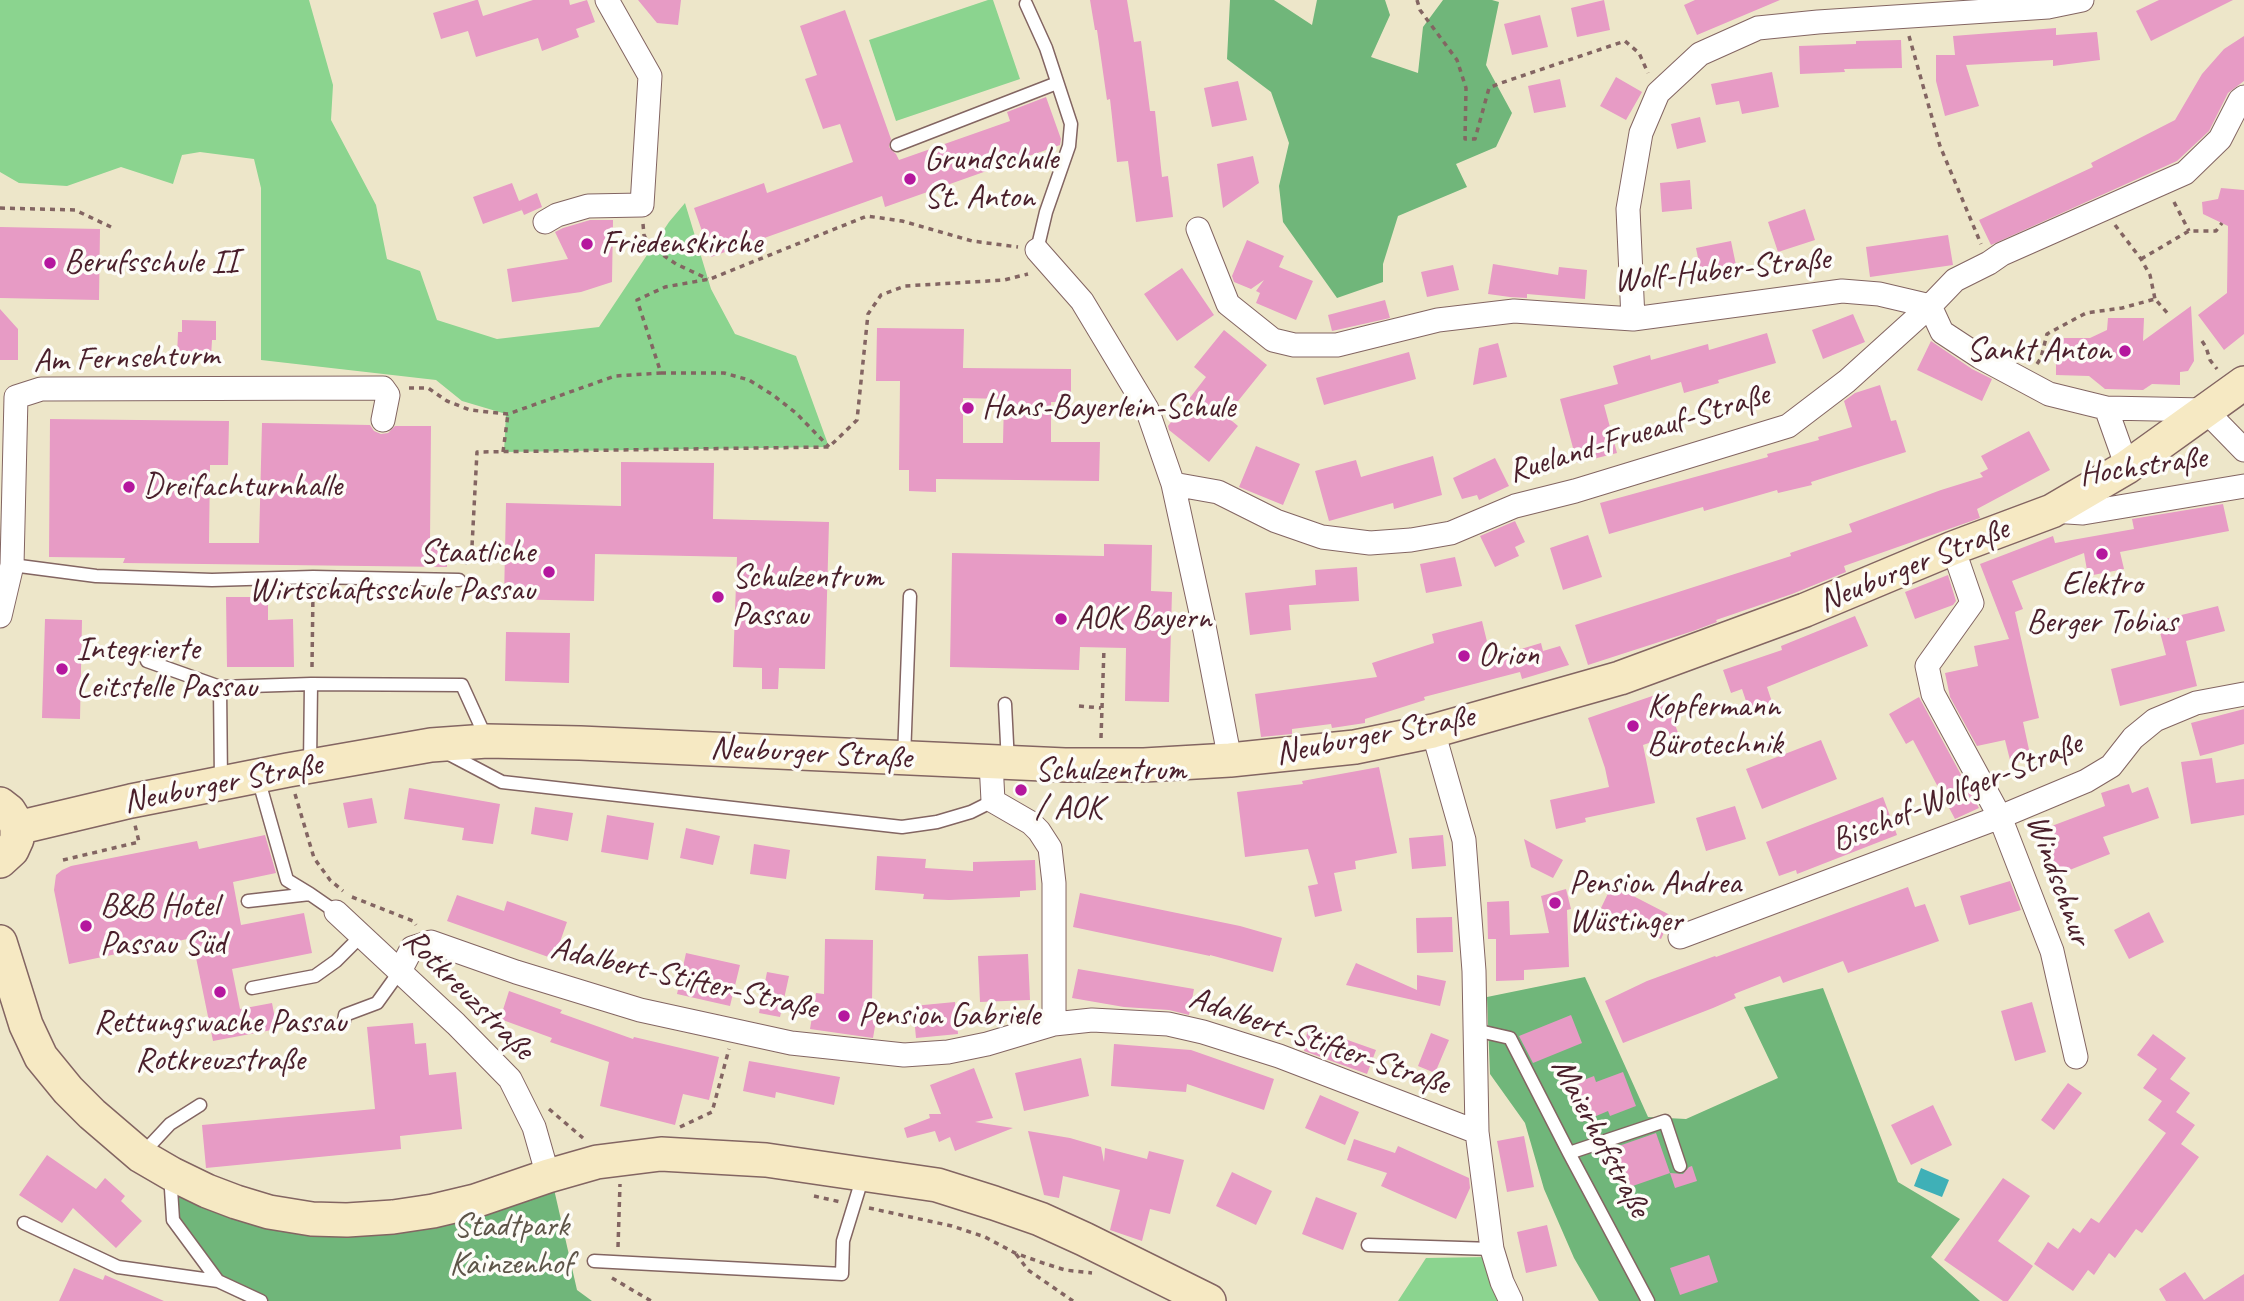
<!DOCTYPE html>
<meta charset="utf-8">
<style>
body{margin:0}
canvas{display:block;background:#ede6c9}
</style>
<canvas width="2244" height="1301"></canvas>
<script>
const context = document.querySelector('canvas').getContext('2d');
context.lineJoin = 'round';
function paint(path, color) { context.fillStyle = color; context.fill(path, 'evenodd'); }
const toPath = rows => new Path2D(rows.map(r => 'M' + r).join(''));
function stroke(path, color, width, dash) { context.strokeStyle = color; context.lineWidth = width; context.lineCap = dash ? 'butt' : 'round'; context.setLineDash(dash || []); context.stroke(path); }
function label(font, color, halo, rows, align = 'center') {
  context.font = font + ' Caveat,sans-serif'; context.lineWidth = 7; context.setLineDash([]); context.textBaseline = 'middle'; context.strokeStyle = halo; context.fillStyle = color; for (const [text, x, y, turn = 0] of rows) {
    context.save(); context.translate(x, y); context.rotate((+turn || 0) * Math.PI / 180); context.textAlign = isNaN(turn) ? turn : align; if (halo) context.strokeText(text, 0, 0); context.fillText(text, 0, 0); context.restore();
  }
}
const green = toPath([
 [0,0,309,0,333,85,331,120,376,205,387,259,420,271,437,320,497,339,599,327,669,222,685,203,711,289,735,334,796,356,829,447,504,452,506,414,462,401,436,380,261,360,261,188,254,159,200,152,182,155,173,184,121,167,67,186,19,183,0,172],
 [988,0,993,0,1020,79,896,121,869,40],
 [1487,1257,1502,1301,1398,1301,1426,1258]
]);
const forest = toPath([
 [1230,0,1274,0,1312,25,1317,0,1385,0,1390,15,1371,57,1418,73,1423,27,1443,0,1492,0,1499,2,1486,65,1512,113,1496,147,1456,164,1467,187,1398,216,1383,264,1383,282,1337,298,1283,222,1279,186,1289,143,1271,92,1227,59],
 [1585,977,1648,1117,1686,1119,1778,1078,1744,1007,1823,988,1898,1182,1960,1219,1931,1257,1980,1301,1599,1301,1574,1258,1544,1189,1525,1123,1490,1074,1487,997],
 [172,1175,347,1221,551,1176,577,1290,592,1301,263,1301,219,1281,176,1220]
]);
const water = toPath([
 [1921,1168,1949,1180,1942,1197,1914,1186]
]);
const building = toPath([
 [476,0,478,0,483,16,533,0,569,0,570,5,587,0,595,22,576,29,579,37,542,51,538,38,476,57,468,31,441,39,433,13],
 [638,0,681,0,678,25,657,23],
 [1090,0,1127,0,1134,42,1141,41,1150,111,1155,111,1162,177,1168,176,1173,217,1136,222,1128,161,1117,162,1110,99,1107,100,1097,30,1095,30],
 [1604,0,1610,30,1577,37,1571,8],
 [1695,0,1780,0,1697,35,1684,5],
 [2159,0,2233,0,2151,41,2136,11],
 [845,10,891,139,889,147,896,154,899,160,1010,121,1007,112,1046,97,1061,139,1060,145,885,207,882,196,711,257,694,208,764,183,767,193,853,162,840,124,823,129,805,79,817,75,800,26],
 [1540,15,1548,47,1512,55,1504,24],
 [2056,28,2056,35,2097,32,2100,60,2053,66,2053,60,1966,65,1979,106,1945,116,1936,81,1936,55,1955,55,1953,36],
 [2244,36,2244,81,2228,93,2209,131,2177,161,1991,245,1979,220,2093,167,2091,163,2175,120,2202,74,2224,49],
 [1901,40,1902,68,1844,69,1845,72,1800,74,1799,46,1856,44,1856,41],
 [1772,72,1779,107,1742,114,1739,101,1716,105,1711,84],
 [1616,77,1642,92,1626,120,1600,106],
 [1560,79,1566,107,1534,113,1528,86],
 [1238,81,1247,120,1212,127,1204,88],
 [1700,117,1706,142,1677,149,1671,124],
 [1253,156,1259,183,1223,208,1217,164],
 [1690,180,1692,209,1662,212,1660,183],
 [512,183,519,201,537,193,542,207,524,215,521,208,522,210,483,224,473,197],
 [2221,188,2244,190,2244,334,2224,350,2198,315,2227,293,2228,226,2203,214,2202,202,2218,199],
 [1805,209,1815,240,1778,252,1768,222],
 [590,220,613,220,612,282,581,292,512,302,507,269,568,259,555,232,563,228],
 [0,227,100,229,99,300,0,298],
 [1948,235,1953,265,1870,277,1866,247],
 [1247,240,1284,256,1279,267,1313,281,1296,320,1256,303,1260,293,1256,291,1264,280,1251,289,1234,282,1232,276],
 [1731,241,1737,270,1702,277,1696,248],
 [1493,264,1558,275,1559,267,1587,270,1585,299,1527,294,1527,298,1510,297,1488,294],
 [1453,265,1459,290,1427,297,1421,272],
 [1182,268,1214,315,1177,341,1144,294],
 [1385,300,1390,318,1332,331,1328,315],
 [2191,306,2194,361,2188,371,2180,372,2180,385,2152,384,2143,390,2105,389,2089,376,2056,375,2056,338,2090,338,2107,330,2108,318,2144,318,2143,341],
 [0,309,18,329,18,360,0,360],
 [1853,314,1865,342,1823,359,1812,330],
 [182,320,216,321,216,340,212,340,211,357,177,356,178,332,182,332],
 [877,328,964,329,963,368,1071,369,1071,402,1051,402,1051,442,1100,442,1099,481,936,479,936,492,909,491,909,470,899,470,900,381,876,381],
 [963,398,1004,399,1003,443,963,443],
 [1224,330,1267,365,1226,416,1238,426,1209,462,1169,430,1168,426,1206,377,1194,367],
 [1767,333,1776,363,1718,380,1719,383,1684,393,1681,382,1604,405,1617,453,1577,463,1560,399,1618,384,1613,366,1650,355,1651,360,1708,344,1709,350],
 [1931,341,1972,369,1992,379,1982,401,1917,370],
 [1498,343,1507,377,1473,385,1479,348],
 [1409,352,1416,379,1324,405,1316,378],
 [1880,385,1891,421,1896,420,1906,452,1811,482,1812,485,1778,493,1777,490,1704,511,1703,507,1609,534,1600,503,1768,457,1767,454,1819,440,1818,437,1852,427,1844,401,1855,393],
 [50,419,229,421,228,465,210,465,209,543,259,543,262,423,370,425,374,431,381,434,388,433,395,426,431,426,430,543,447,543,447,567,123,563,125,558,49,557],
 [2029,431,2050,470,1977,509,1980,518,1844,566,1846,572,1792,594,1716,620,1717,622,1693,631,1588,665,1575,625,1791,556,1790,553,1852,532,1849,524,1941,490,1983,477,1980,473,1988,469,1981,456],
 [1256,446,1300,464,1283,505,1239,487],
 [1433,456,1442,495,1394,509,1393,503,1329,521,1315,471,1356,460,1361,477],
 [1495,458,1509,486,1479,500,1477,495,1462,499,1453,478],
 [621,462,714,463,713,519,829,522,825,669,779,668,778,689,762,689,762,668,733,667,737,557,595,554,594,601,504,599,506,503,621,506],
 [2223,504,2229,531,2120,552,2124,569,2088,576,2084,553,2012,581,2023,609,2015,612,2039,718,2023,722,2031,759,2011,764,2005,740,1977,746,1950,697,1945,673,1978,666,1974,646,2009,639,1980,564,2053,536,2055,543,2134,529,2132,519],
 [1515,521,1525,542,1515,547,1519,556,1495,567,1480,536],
 [1588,535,1602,577,1563,590,1550,548],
 [1104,544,1152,545,1151,591,1172,592,1169,702,1125,701,1126,648,1080,647,1079,670,950,667,952,553,1104,556],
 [1455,557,1462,586,1426,593,1420,564],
 [1357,567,1359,601,1289,605,1291,630,1250,635,1245,593,1316,585,1315,570],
 [1948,575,1956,601,1953,605,1915,619,1905,592],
 [226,597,268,597,268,620,293,619,294,667,227,667],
 [2218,606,2225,631,2186,641,2197,686,2120,706,2111,669,2166,655,2157,621],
 [1855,616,1868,646,1767,687,1773,705,1750,713,1742,689,1731,693,1723,670,1782,650,1781,646],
 [45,619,82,620,80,719,42,718],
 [1482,621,1491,658,1541,643,1543,651,1560,646,1569,665,1522,679,1520,672,1424,697,1425,700,1365,719,1365,723,1332,728,1331,724,1292,729,1292,734,1261,737,1255,694,1377,677,1372,663,1434,643,1432,634],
 [506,632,570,633,569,683,505,681],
 [1664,692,1678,733,1643,745,1655,803,1585,818,1586,822,1556,829,1550,800,1609,787,1605,768,1588,718],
 [1919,697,1979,808,1955,819,1913,740,1906,744,1889,714],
 [2244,709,2244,744,2200,756,2191,723],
 [1821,740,1837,779,1762,809,1746,769],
 [2212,758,2216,783,2244,779,2244,815,2191,824,2181,762],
 [1379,767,1397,853,1355,861,1356,869,1334,873,1342,911,1315,917,1308,886,1318,884,1308,849,1245,857,1237,792,1303,784,1302,781],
 [2129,784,2132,793,2148,787,2159,818,2103,837,2110,854,2057,875,2048,852,2041,854,2033,833,2105,806,2101,793],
 [409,788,500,804,493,844,462,840,464,828,404,819],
 [1883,797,1897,835,1797,874,1796,870,1779,876,1766,842],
 [372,798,377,823,348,828,343,803],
 [1735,806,1746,839,1706,851,1696,818],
 [535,807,573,813,568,841,531,834],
 [607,815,654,823,648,860,601,852],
 [686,828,720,836,713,865,680,858],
 [265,835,276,873,233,882,241,925,304,913,312,953,232,969,240,1009,272,1003,277,1029,213,1041,192,938,69,964,54,890,56,875,62,870,71,866,197,841,199,849],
 [1443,835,1446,866,1412,869,1409,838],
 [1524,839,1563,860,1553,878,1531,867],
 [754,844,790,850,786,879,750,874],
 [877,856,926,859,925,868,973,871,973,862,1035,860,1036,890,1020,891,1020,897,949,900,923,899,924,894,875,890],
 [2010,881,2021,910,1969,925,1960,896],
 [1612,885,1672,916,1661,939,1601,908],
 [1908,887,1915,907,1925,904,1939,941,1848,973,1843,961,1783,983,1780,976,1734,994,1736,998,1713,1008,1623,1043,1605,1001,1647,981,1715,956,1716,957],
 [1566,889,1571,909,1567,910,1569,967,1524,970,1524,980,1496,981,1496,939,1488,939,1487,902,1509,901,1510,935,1549,933,1541,896],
 [1080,893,1240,926,1282,938,1273,972,1210,955,1210,956,1073,927],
 [457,895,504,911,507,901,567,922,554,959,447,921],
 [2149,912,2164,942,2129,959,2114,930],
 [1452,917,1453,952,1417,953,1416,918],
 [825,939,873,940,872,1002,879,1003,873,1038,810,1029,816,993,824,994],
 [686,953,740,965,730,1006,677,994],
 [1028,954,1030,1000,980,1002,978,956],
 [1356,963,1417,990,1417,975,1446,981,1440,1006,1346,985],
 [1078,969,1194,989,1189,1015,1169,1010,1124,1007,1072,998],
 [767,972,789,976,780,1017,759,1013],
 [509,991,562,1010,560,1013,633,1039,634,1037,719,1057,709,1100,683,1094,675,1125,600,1106,609,1062,550,1042,552,1038,500,1019],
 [955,1002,958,1034,916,1038,913,1006],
 [2032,1002,2046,1052,2015,1061,2001,1011],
 [1571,1015,1582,1043,1533,1063,1519,1036],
 [413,1023,415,1044,426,1043,429,1075,456,1072,462,1129,400,1136,401,1149,206,1168,202,1125,375,1109,367,1027],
 [1308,1026,1376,1050,1367,1074,1304,1051],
 [1431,1033,1449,1040,1435,1073,1418,1066],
 [2153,1034,2186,1058,2170,1079,2190,1093,2176,1112,2195,1125,2181,1144,2199,1157,2142,1233,2136,1229,2115,1258,2109,1253,2094,1275,2088,1270,2073,1291,2034,1264,2048,1242,2058,1249,2073,1228,2080,1233,2091,1218,2099,1223,2166,1133,2148,1120,2162,1101,2143,1088,2157,1069,2137,1055],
 [1114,1044,1191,1050,1274,1079,1264,1110,1187,1084,1186,1092,1111,1086],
 [1081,1058,1089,1096,1024,1111,1015,1073],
 [749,1061,840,1077,834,1105,776,1092,775,1098,743,1091],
 [974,1068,993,1118,975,1122,1013,1128,955,1151,950,1137,939,1142,935,1131,907,1138,904,1128,930,1118,929,1114,941,1114,930,1085],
 [1623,1072,1636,1106,1610,1116,1608,1111,1582,1122,1568,1086,1594,1076,1596,1082],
 [2068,1083,2082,1093,2054,1130,2041,1120],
 [1320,1095,1359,1112,1345,1145,1305,1128],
 [1933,1105,1952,1145,1911,1165,1891,1125],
 [1028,1131,1070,1138,1101,1147,1104,1162,1105,1148,1147,1159,1149,1151,1184,1160,1170,1214,1150,1209,1142,1241,1110,1230,1120,1190,1063,1176,1059,1198,1044,1195],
 [1656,1133,1670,1173,1627,1188,1613,1148],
 [1524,1136,1534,1187,1507,1192,1497,1141],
 [1354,1139,1395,1153,1398,1146,1469,1178,1470,1188,1456,1219,1381,1186,1387,1173,1347,1160],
 [47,1155,96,1189,105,1178,125,1196,121,1201,142,1221,116,1248,73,1208,62,1223,19,1195],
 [1692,1166,1697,1181,1675,1188,1670,1173,1683,1174,1689,1167],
 [1232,1172,1272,1191,1256,1225,1216,1206],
 [2003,1178,2030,1196,1998,1241,2033,1266,2008,1301,2003,1301,1944,1260],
 [1316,1197,1357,1213,1343,1250,1302,1234],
 [1547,1225,1557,1266,1526,1273,1517,1232],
 [1709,1255,1718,1282,1680,1295,1670,1268],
 [74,1268,103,1280,105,1275,164,1301,59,1301],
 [2185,1272,2204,1300,2244,1274,2244,1301,2166,1301,2159,1289]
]);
const path = toPath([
 [1417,0,1420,10,1457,60,1466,88,1465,139,1475,139,1489,88,1498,84,1625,41,1639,53,1648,73],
 [1909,36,1940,146,1981,244],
 [2174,202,2189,231],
 [0,208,75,210,111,227],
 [643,224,644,235,650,246,676,264,708,279],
 [2115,225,2141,259,2150,275,2155,299],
 [2141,259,2189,231,2216,231,2222,223],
 [2202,341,2206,347,2210,360,2217,369],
 [2037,364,2041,358,2047,334,2086,313,2122,308,2155,299,2169,315],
 [661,373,724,373,749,380,773,395,796,413,829,447],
 [409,388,428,388,447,401,470,410,508,414,615,376,661,373,637,300,665,287,710,279,867,216,902,221,972,241,1018,247],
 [503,452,508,414],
 [465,564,472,546,477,452,829,447,857,420,868,314,881,295,905,286,1004,280,1028,274],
 [312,667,313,591],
 [1079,706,1101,708],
 [1101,738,1104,648],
 [295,794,314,858,330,880,343,891],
 [63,860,139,842,135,825],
 [352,897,413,921,416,925],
 [549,1109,583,1138],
 [680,1127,712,1112,729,1049],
 [814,1196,841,1202],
 [869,1208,952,1226,985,1237,1015,1253,1043,1263,1065,1270,1092,1273],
 [618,1247,620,1184],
 [1016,1254,1028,1270,1073,1301],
 [612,1278,651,1301]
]);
const lane = toPath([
 [1026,4,1046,48,1071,124,1069,146,1046,212,1037,250],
 [897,145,1057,83],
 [12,565,96,576,212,580,313,577,459,580],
 [147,661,220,687],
 [1005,704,1008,763],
 [447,753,502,782,902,827,937,822,971,812,993,801],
 [904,758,910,596],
 [310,765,311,684,462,685,487,740],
 [258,778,287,880,310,894],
 [221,782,220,687,311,684],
 [248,901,310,894,336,912],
 [252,988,315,976,336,961,361,936],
 [344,1021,345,1015,377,1003,400,971],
 [1475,1030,1510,1038,1569,1153,1648,1301],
 [1569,1153,1665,1121,1680,1166],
 [141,1155,170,1124,200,1105],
 [172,1177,171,1189,173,1220,218,1281],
 [24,1223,118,1267,218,1281,261,1301],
 [1368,1245,1492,1249],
 [594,1261,842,1274,843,1241,863,1176]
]);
const street = toPath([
 [545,222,557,215,588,206,642,205,650,76,607,0],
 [1198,229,1228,304,1273,340,1294,345,1337,345,1438,320,1514,311,1633,319,1842,291,1879,294,1930,306,1955,280,1989,263,2002,254,2185,173,2220,139,2240,100,2244,97],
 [1037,250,1082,301,1147,409,1173,484,1205,631,1230,760],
 [1633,319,1628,209,1641,133,1658,93,1700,54,1758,28,1818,22,2048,7,2082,0],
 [2106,408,2127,467],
 [1173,484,1218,492,1276,521,1322,537,1370,543,1411,540,1451,533,1515,506,1575,491,1788,426,1847,381,1930,306,1942,332,1980,357,2049,394,2106,408,2205,410,2244,450],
 [2052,511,2083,513,2244,486],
 [1953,548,1972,603,1927,666,1933,694,2000,817,2052,951,2076,1057],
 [0,616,12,565,16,397,41,389,383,388,388,395,383,420],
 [1433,731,1464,840,1474,971,1477,1132,1492,1249,1502,1282,1511,1301],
 [991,762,993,801,1031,823,1039,831,1050,848,1054,883,1054,1024],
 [336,912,456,1024,510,1079,534,1127,548,1176],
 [1680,937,2000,817,2086,781,2111,766,2133,738,2155,720,2196,703,2244,694],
 [400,971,412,948,431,942,516,972,640,1010,791,1043,904,1055,948,1052,987,1044,1054,1024,1092,1020,1168,1024,1203,1032,1279,1056,1477,1132]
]);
const secondary = toPath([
 [0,804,9,811,14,819,17,828,17,839,12,850,0,861],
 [17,828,131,801,288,770,431,745,487,741,580,743,1065,765,1144,765,1230,760,1355,747,1433,731,1620,678,1805,610,1953,548,2052,511,2127,467,2244,383],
 [0,942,26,1025,41,1057,68,1090,92,1114,141,1156,172,1174,207,1191,236,1202,269,1212,312,1219,347,1220,393,1217,433,1211,475,1201,548,1176,597,1162,661,1154,766,1160,937,1185,994,1203,1040,1219,1084,1239,1209,1301]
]);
const markers = [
 [910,179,7,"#b5179e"],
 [587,244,7,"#b5179e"],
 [50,263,7,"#b5179e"],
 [2125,351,7,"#b5179e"],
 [968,408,7,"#b5179e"],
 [129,487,7,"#b5179e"],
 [2102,554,7,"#b5179e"],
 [549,572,7,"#b5179e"],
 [718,597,7,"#b5179e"],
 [1061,619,7,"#b5179e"],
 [1464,656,7,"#b5179e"],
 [62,669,7,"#b5179e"],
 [1633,726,7,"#b5179e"],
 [1021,790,7,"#b5179e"],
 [1555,903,7,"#b5179e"],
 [86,926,7,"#b5179e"],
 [220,992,7,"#b5179e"],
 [844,1016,7,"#b5179e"]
];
const poiNames = [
 ["Grundschule",924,160],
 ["St. Anton",924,198],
 ["Friedenskirche",601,244],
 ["Berufsschule II",64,263],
 ["Sankt Anton",2111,351,"right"],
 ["Hans-Bayerlein-Schule",982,408],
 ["Dreifachturnhalle",143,487],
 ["Staatliche",535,553,"right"],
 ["Wirtschaftsschule Passau",535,591,"right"],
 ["Schulzentrum",732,578],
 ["Passau",732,616],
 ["Elektro",2102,585,"center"],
 ["Berger Tobias",2102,623,"center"],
 ["AOK Bayern",1075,619],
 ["Integrierte",76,650],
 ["Leitstelle Passau",76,688],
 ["Orion",1478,656],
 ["Kopfermann",1647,707],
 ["Bürotechnik",1647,745],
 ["Schulzentrum",1035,771],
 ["/ AOK",1035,809],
 ["Pension Andrea",1569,884],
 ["Wüstinger",1569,922],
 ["B&B Hotel",100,907],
 ["Passau Süd",100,945],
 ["Pension Gabriele",858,1016],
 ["Rettungswache Passau",220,1023,"center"],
 ["Rotkreuzstraße",220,1061,"center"]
];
const streetNames = [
 ["Wolf-Huber-Straße",1722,271,-6],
 ["Am Fernsehturm",126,359,-2],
 ["Rueland-Frueauf-Straße",1639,434,-17],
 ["Hochstraße",2143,467,-8],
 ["Neuburger Straße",1914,566,-22],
 ["Neuburger Straße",1375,736,-11],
 ["Neuburger Straße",811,754,3],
 ["Neuburger Straße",223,784,-11],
 ["Bischof-Wolfger-Straße",1957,793,-22],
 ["Windschnur",2058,880,70],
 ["Adalbert-Stifter-Straße",684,979,13],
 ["Rotkreuzstraße",468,995,45],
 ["Adalbert-Stifter-Straße",1319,1042,19],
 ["Maierhofstraße",1600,1138,62]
];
const parkNames = [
 ["Stadtpark",511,1227],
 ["Kainzenhof",511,1265]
];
paint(green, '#8bd48f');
paint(forest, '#70b67a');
paint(water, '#3fb0b7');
paint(building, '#e79bc5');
stroke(lane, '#836562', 15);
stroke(street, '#836562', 25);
stroke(secondary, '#836562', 36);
stroke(path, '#836562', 3.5, [5, 5]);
stroke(lane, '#fff', 12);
stroke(street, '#fff', 23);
stroke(secondary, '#f6e9c3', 33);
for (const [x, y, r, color] of markers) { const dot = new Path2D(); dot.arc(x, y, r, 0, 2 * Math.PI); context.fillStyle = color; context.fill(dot); stroke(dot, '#fdfcf7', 2.5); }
label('33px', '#4a1f2b', '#fdfcf7', poiNames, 'left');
label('33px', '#4a1f2b', '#fdfcf7', streetNames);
label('33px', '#5e5549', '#fdfcf7', parkNames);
</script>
